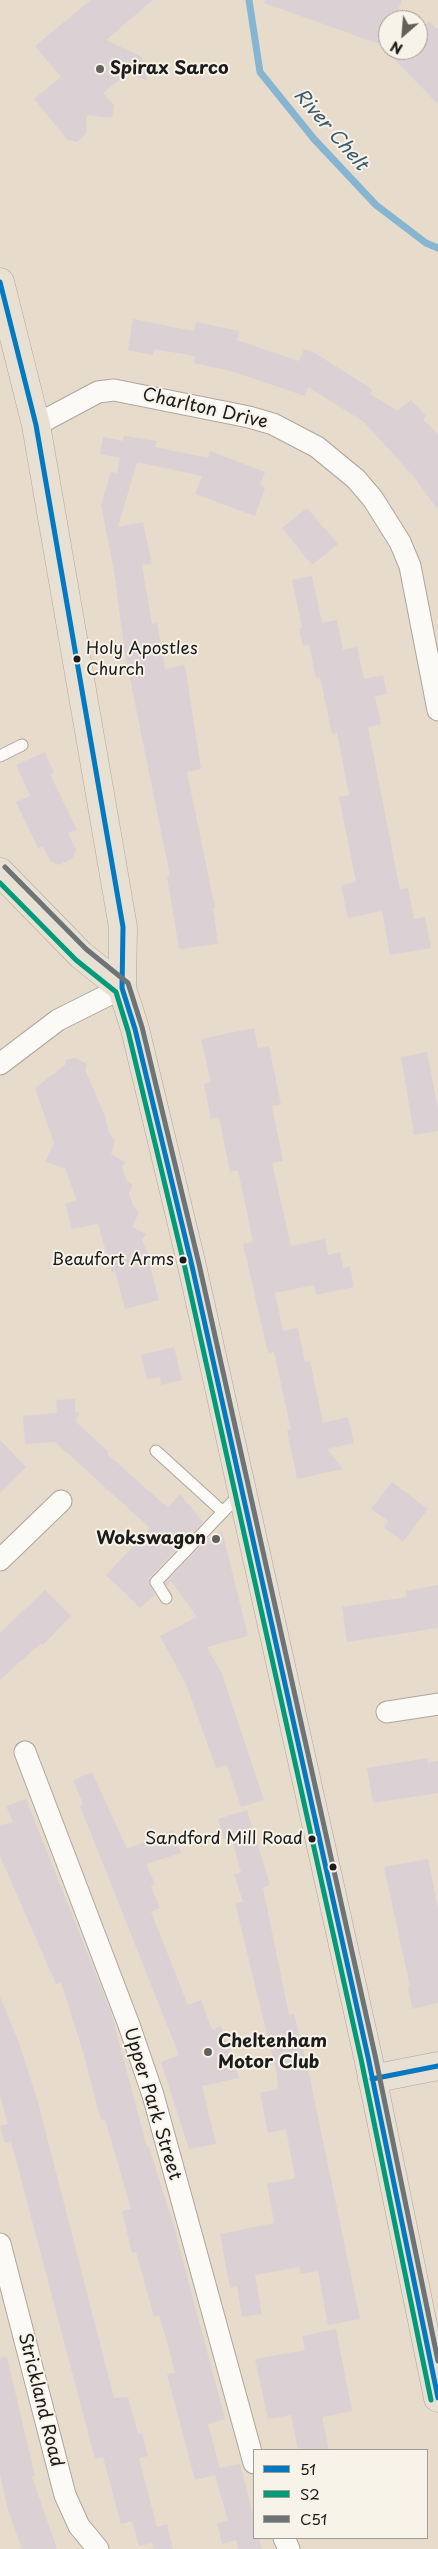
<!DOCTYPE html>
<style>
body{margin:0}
#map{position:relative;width:438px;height:2549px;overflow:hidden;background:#e7dbcb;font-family:"Playpen Sans",sans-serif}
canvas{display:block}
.legend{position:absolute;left:253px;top:2449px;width:175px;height:90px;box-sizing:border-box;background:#f7f3e8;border:1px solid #9f9d96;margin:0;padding:6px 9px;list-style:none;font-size:15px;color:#1c1c1c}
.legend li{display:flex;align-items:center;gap:10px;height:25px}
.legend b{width:25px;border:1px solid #9f9d96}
.north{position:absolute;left:378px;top:10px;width:50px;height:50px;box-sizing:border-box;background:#f7f3e8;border:1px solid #9f9d96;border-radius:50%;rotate:207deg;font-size:14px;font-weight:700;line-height:20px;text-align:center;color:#1c1c1c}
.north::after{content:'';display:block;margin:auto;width:18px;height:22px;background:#635f59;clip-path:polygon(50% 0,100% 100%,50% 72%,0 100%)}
</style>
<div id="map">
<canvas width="438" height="2549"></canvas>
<ul class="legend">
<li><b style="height:6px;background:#0279c1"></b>51</li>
<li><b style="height:6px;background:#009b79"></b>S2</li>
<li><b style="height:6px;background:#6c7476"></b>C51</li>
</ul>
<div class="north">N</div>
</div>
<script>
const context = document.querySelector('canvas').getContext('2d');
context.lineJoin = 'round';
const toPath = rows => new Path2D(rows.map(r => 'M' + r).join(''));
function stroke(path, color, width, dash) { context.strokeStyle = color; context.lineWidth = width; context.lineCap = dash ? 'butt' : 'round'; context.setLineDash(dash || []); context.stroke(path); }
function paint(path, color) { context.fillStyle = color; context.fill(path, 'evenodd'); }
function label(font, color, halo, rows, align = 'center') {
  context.font = font + ' "Playpen Sans",sans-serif'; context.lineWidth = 4; context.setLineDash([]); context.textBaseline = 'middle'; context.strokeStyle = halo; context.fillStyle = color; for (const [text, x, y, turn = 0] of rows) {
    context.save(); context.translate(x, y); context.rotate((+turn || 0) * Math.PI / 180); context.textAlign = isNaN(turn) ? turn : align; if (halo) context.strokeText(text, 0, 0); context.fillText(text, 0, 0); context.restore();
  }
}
const stream = toPath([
 [249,0,260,72,314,139,376,205,426,243,438,248]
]);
const building = toPath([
 [91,0,153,0,106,40,142,57,147,81,129,72,103,93,114,105,112,118,87,115,86,134,77,142,68,140,34,99,61,77,35,46],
 [265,0,402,0,394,20,388,20,388,38,385,46,264,3],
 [429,21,438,30,438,104,392,57,399,50,418,50,418,31],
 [133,319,194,331,196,322,239,331,237,340,299,361,304,349,315,353,373,390,370,394,398,411,411,400,426,416,423,419,438,435,438,510,414,477,364,422,308,387,305,396,231,371,194,363,195,356,154,349,153,355,128,350],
 [124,436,157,441,155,447,208,458,210,451,265,472,260,485,265,488,255,516,195,494,202,476,137,462,118,527,143,522,152,564,142,565,152,624,157,623,165,669,185,665,201,769,187,772,215,908,213,908,218,944,179,949,167,877,170,876,125,654,114,571,101,505,111,472,117,473,120,458,100,454,103,437,123,441],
 [307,508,338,544,312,565,282,528],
 [312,576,322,623,337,620,343,650,357,647,364,679,383,675,387,694,375,696,381,724,368,727,400,890,408,888,414,919,425,917,431,948,390,955,382,911,348,918,341,885,356,882,339,797,349,795,337,733,332,734,320,677,316,678,309,644,303,646,299,628,302,627,292,580],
 [45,752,54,773,50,774,77,830,68,833,76,849,73,858,59,865,50,861,43,846,38,848,16,802,30,796,16,765],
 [254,1028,258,1048,269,1046,281,1105,272,1106,283,1161,272,1163,291,1246,325,1239,328,1255,340,1252,343,1268,350,1266,354,1287,316,1295,314,1285,275,1293,283,1331,298,1328,305,1362,310,1361,323,1423,348,1417,354,1443,327,1449,343,1469,297,1479,287,1430,291,1430,274,1352,268,1353,243,1244,253,1242,238,1170,230,1172,219,1117,211,1119,204,1084,211,1082,201,1039],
 [427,1052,438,1109,438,1131,414,1135,401,1057],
 [76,1058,87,1064,85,1070,105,1116,109,1133,115,1141,111,1154,125,1162,122,1167,127,1181,133,1185,129,1193,133,1206,139,1212,132,1227,146,1234,142,1240,149,1255,148,1258,159,1300,125,1309,115,1271,112,1272,98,1224,72,1229,65,1203,77,1201,65,1168,45,1162,54,1143,35,1088,65,1065,66,1060],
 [174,1347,182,1380,161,1385,160,1377,147,1379,141,1355],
 [75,1399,75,1412,79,1412,76,1422,109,1452,107,1454,168,1508,180,1494,203,1522,150,1577,149,1583,155,1595,140,1608,106,1575,150,1528,55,1442,25,1444,23,1416,57,1413,56,1400],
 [0,1440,26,1467,0,1493],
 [392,1482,428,1509,403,1542,384,1527,388,1521,371,1509],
 [222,1531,248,1636,207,1647,222,1674,264,1800,241,1807,227,1765,216,1768,186,1684,160,1636,197,1617,171,1581,167,1585,165,1583,208,1538],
 [438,1585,438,1628,347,1642,342,1607,407,1597,406,1591],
 [45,1590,71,1616,43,1645,41,1643,0,1680,0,1633],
 [427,1758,428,1763,438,1761,438,1793,373,1803,367,1768],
 [92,1772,127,1849,173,1830,181,1853,146,1864,155,1884,151,1886,160,1908,151,1912,188,2005,201,2000,212,2030,221,2026,239,2078,202,2086,216,2144,189,2149,161,2062,179,2055,80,1806,83,1804,73,1780],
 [26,1799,111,2012,147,2147,149,2147,174,2227,225,2419,208,2424,220,2468,240,2464,254,2517,254,2538,259,2538,262,2549,238,2549,236,2540,222,2544,217,2523,228,2521,215,2475,195,2480,167,2374,175,2373,169,2349,159,2315,154,2317,136,2252,132,2253,122,2211,131,2209,105,2119,101,2120,83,2052,61,1982,56,1984,0,1856,0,1826,13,1822,6,1806],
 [247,1810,270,1885,263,1888,289,2015,294,2014,308,2069,360,2319,328,2325,318,2271,301,2274,299,2267,255,2275,262,2314,242,2317,237,2286,230,2288,220,2234,274,2223,267,2184,295,2178,286,2129,268,2133,260,2093,278,2089,277,2075,235,1903,243,1902,234,1874,241,1872,231,1837,224,1839,218,1819],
 [428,1859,438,1909,438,2003,412,2009,408,1987,410,1987,384,1867],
 [0,1997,18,2040,38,2102,114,2398,128,2397,138,2434,142,2433,148,2456,139,2458,157,2527,167,2524,173,2549,154,2549,152,2543,139,2546,132,2521,121,2524,103,2457,95,2459,11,2141,5,2143,0,2126,8,2124,0,2096],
 [336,2329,352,2411,322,2417,329,2450,298,2450,291,2415,268,2419,255,2359,305,2350,302,2336],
 [7,2357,35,2476,32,2477,57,2549,22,2549,8,2510,0,2475,0,2358]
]);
const lane = toPath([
 [0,756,22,745],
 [156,1451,223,1512],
 [166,1598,156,1582,241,1493]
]);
const street = toPath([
 [36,425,98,392,114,390,249,417,273,424,317,447,356,479,373,499,400,542,410,566,438,710],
 [0,1064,58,1020,122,988],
 [0,1560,61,1501],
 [387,1712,438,1704],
 [25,1752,129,2025,153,2095,254,2463],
 [0,2244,65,2495,79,2526,98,2549],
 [284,2538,289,2549]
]);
const primary = toPath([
 [0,282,36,425,123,927,122,988]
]);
const highway = toPath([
 [0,872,81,955,122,988,135,1029,192,1266,368,2057,438,2398],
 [372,2079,438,2066]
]);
const bus1 = toPath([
 [0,282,36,425,123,927,122,988,135,1029,192,1266,368,2057,438,2398],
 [372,2079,438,2066]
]);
const bus2 = toPath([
 [0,883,76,960,116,992,128,1031,185,1268,361,2059,431,2400]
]);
const bus3 = toPath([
 [5,867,86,949,128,983,142,1027,199,1264,375,2055,438,2361]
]);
const markers = [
 [100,69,5,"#635f59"],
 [77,659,4.5,"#1c1c1c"],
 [183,1260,4.5,"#1c1c1c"],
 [216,1539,5,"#635f59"],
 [312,1839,4.5,"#1c1c1c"],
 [333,1867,4.5,"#1c1c1c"],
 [208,2052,5,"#635f59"]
];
const busNames = [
 ["Holy Apostles",86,649,"left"],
 ["Church",86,670,"left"],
 ["Beaufort Arms",174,1260],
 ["Sandford Mill Road",303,1839]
];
const poiNames = [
 ["Spirax Sarco",110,69],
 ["Wokswagon",206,1539,"right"],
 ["Cheltenham",218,2042],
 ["Motor Club",218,2063]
];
const streetNames = [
 ["Charlton Drive",205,409,13],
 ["Upper Park Street",152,2104,73],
 ["Strickland Road",40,2400,76]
];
const waterNames = [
 ["River Chelt",330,130,49]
];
stroke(stream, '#86b5d1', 7);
paint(building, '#dbd1d4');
stroke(lane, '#aea69c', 13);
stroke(street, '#aea69c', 23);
stroke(primary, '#aea69c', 29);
stroke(highway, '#aea69c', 29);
stroke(lane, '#fbfaf7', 11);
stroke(street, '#fbfaf7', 21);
stroke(primary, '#e9e0d4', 28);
stroke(highway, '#e9e0d4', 28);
stroke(bus1, '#0279c1', 5);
stroke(bus2, '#009b79', 5);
stroke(bus3, '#6c7476', 5);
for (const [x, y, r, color] of markers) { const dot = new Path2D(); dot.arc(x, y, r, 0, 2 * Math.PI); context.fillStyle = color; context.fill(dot); stroke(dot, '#f7f3e8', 2); }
label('17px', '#1c1c1c', '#f7f3e8', busNames, 'right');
label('bold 18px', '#1c1c1c', '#f7f3e8', poiNames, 'left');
label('18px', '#1c1c1c', '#f7f3e8', streetNames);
label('italic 19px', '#395a6f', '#f7f3e8', waterNames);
</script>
